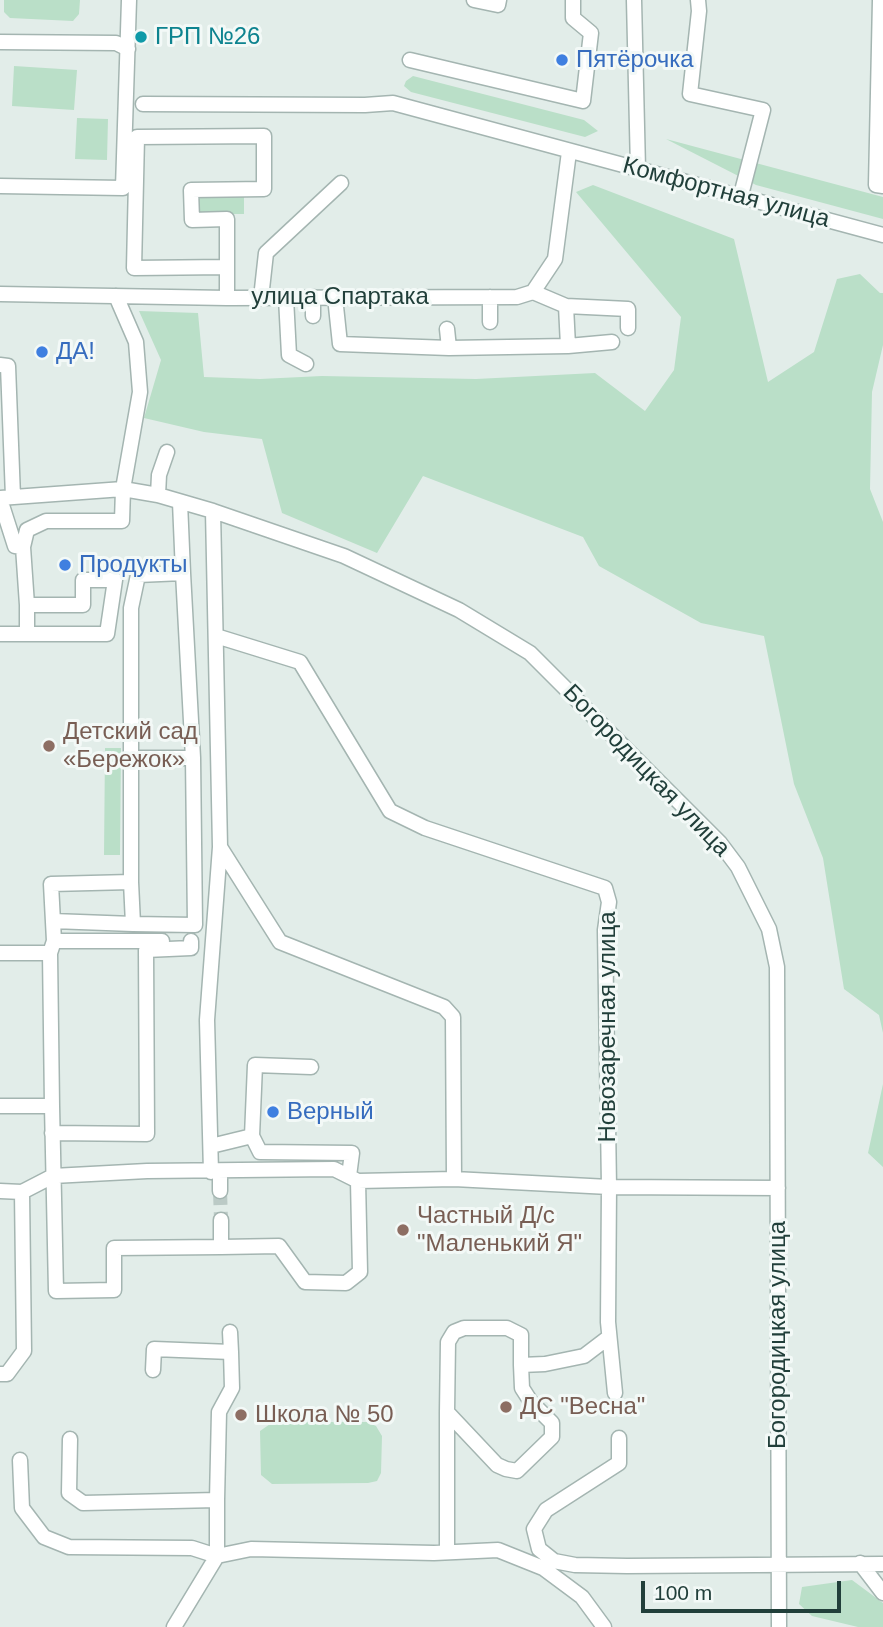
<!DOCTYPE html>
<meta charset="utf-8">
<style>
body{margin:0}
#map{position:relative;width:883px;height:1627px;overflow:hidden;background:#e2ede9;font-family:Helvetica,sans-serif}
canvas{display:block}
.scale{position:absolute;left:641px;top:1581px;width:200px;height:32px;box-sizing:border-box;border:4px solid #213f3a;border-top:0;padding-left:9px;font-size:21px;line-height:24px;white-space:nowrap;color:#213f3a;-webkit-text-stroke:5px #f3f9f7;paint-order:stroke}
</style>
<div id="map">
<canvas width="883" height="1627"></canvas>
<div class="scale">100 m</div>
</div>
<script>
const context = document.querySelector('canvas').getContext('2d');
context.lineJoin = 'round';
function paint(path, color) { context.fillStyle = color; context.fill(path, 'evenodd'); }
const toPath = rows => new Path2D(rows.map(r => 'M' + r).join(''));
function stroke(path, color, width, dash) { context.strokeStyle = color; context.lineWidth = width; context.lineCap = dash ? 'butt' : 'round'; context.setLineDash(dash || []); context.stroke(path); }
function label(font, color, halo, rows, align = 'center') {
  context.font = font + ' Helvetica,sans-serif'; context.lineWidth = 6; context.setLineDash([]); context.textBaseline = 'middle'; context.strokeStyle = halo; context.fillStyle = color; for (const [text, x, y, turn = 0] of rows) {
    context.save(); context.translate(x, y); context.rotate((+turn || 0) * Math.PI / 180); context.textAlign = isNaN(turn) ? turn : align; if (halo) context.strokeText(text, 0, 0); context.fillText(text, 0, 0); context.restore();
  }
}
const green = toPath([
 [4,0,80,0,79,14,73,21,10,18,4,12],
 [14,66,77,70,74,110,12,106],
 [413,76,584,120,598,131,585,137,411,92,404,86,406,81],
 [77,118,108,119,107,160,75,159],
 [666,139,883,197,883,219,756,185],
 [593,185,734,239,768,382,814,352,837,279,860,274,880,293,883,293,883,345,872,392,870,489,883,522,883,1033,879,1015,844,989,823,858,794,784,764,636,701,623,599,566,583,537,423,476,377,553,282,513,262,439,204,432,144,418,161,360,139,311,198,313,204,377,260,379,322,376,476,379,595,373,645,411,674,370,681,317,576,192],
 [199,193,244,193,244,214,199,214],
 [105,748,121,748,120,855,104,855],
 [883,1084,883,1167,868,1153],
 [273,1422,367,1422,376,1426,382,1436,381,1473,377,1481,368,1483,272,1484,261,1475,260,1431],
 [852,1580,883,1603,883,1627,858,1627,812,1616,799,1604,802,1587]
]);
const minorTunnel = toPath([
 [220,1191,221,1220]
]);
const minor = toPath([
 [474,0,498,5,499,0],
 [634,0,638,169],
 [698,0,699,11,690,94,763,110,741,195],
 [880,0,876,185,883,186],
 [0,42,116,43,128,49],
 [410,60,583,101,591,33,573,18,573,0],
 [143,104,365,105,393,103,883,235],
 [264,136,264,189,191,190,192,220,227,219,227,267,134,268,137,137,264,136],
 [0,186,123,188,129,0],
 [533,292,566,306,628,309,628,328],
 [0,294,227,298,517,297,533,292,555,259,569,152],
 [313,297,313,316],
 [335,297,340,344,449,348,568,346,612,342],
 [490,297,490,322],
 [227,298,227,267],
 [261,298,266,253,341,183],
 [286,298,289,355,306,364],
 [566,306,568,346],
 [447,329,449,348],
 [0,365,8,366,13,497],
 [158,495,159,475,167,452],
 [0,498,123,489,158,495,213,511,344,556,459,610,530,653,720,843,738,867,769,929,777,967,779,1627],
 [0,499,15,546,23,547,27,530,46,521,122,521,123,489,140,392,136,342,116,296],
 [180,502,183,573],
 [23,547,27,605],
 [183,573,193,758,195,925,133,924,131,882,131,608,138,575,183,573],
 [0,634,107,634,115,580,83,580,83,605,27,605,27,633],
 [216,636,300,662,390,811,425,828,605,888,609,902,605,930,609,1187,608,1322,615,1393],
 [131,758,193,758],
 [220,847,280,942,444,1007,453,1017,454,1179],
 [53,921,133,924],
 [54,941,51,884,131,882],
 [0,953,50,953,52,1106,0,1106],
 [50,953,54,941,162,941],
 [52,1106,56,1291,114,1290,114,1248,221,1247,221,1220],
 [52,1133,147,1134,146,950,191,948,191,941],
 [252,1136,260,1152,352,1153,349,1176],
 [211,1146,252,1136,255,1065,311,1067],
 [220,1171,220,1191],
 [211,1172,207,1020,220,847,213,511],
 [0,1191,22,1192,53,1176,147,1171,334,1169,358,1181,454,1179,609,1187,778,1188],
 [221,1247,279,1246,305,1282,346,1283,360,1272,358,1181],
 [230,1332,231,1352],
 [521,1365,521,1335,507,1328,464,1328,454,1332,448,1342,447,1412,497,1465,506,1469,517,1471,552,1437,552,1423,531,1402,522,1388,521,1365,545,1364,584,1356,609,1337],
 [153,1370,154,1349,231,1352,232,1388,219,1412,217,1500],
 [0,1374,7,1374,24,1351,22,1192],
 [619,1438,619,1463,546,1510,534,1529,539,1549,554,1561,575,1565,627,1566,883,1564],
 [70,1439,69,1493,83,1503,217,1500,217,1556,174,1627],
 [20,1460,22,1508,44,1537,69,1547,192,1548,217,1556,251,1549,434,1553,498,1550,543,1568,582,1597,604,1627],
 [447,1551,447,1412],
 [860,1563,883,1593]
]);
const markers = [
 [141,37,7,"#0f9aa8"],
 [562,60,7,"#3f7fe0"],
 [42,352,7,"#3f7fe0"],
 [65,565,7,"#3f7fe0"],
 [49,746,7,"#8d6e63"],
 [273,1112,7,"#3f7fe0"],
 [403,1230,7,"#8d6e63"],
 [506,1407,7,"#8d6e63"],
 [241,1415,7,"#8d6e63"]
];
const cultureNames = [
 ["ГРП №26",155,37]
];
const shopNames = [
 ["Пятёрочка",576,60],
 ["ДА!",56,352],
 ["Продукты",79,565],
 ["Верный",287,1112]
];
const streetNames = [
 ["Комфортная улица",726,193,15],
 ["улица Спартака",340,297],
 ["Богородицкая улица",646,771,46],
 ["Новозаречная улица",608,1027,-90],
 ["Богородицкая улица",778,1335,-90]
];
const educationNames = [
 ["Детский сад",63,732],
 ["«Бережок»",63,760],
 ["Частный Д/с",417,1216],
 ["\"Маленький Я\"",417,1244],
 ["ДС \"Весна\"",520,1407],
 ["Школа № 50",255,1415]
];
paint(green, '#badfc8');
stroke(minorTunnel, '#bbcac6', 14, [14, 7]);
stroke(minor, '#a4b5b1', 17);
stroke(minor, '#fff', 14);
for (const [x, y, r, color] of markers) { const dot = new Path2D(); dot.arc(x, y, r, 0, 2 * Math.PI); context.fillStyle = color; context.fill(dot); stroke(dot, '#f3f9f7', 2.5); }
label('24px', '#0d838f', '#f3f9f7', cultureNames, 'left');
label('24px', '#366cbe', '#f3f9f7', shopNames, 'left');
label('24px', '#213f3a', '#f3f9f7', streetNames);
label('24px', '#785e54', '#f3f9f7', educationNames, 'left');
</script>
